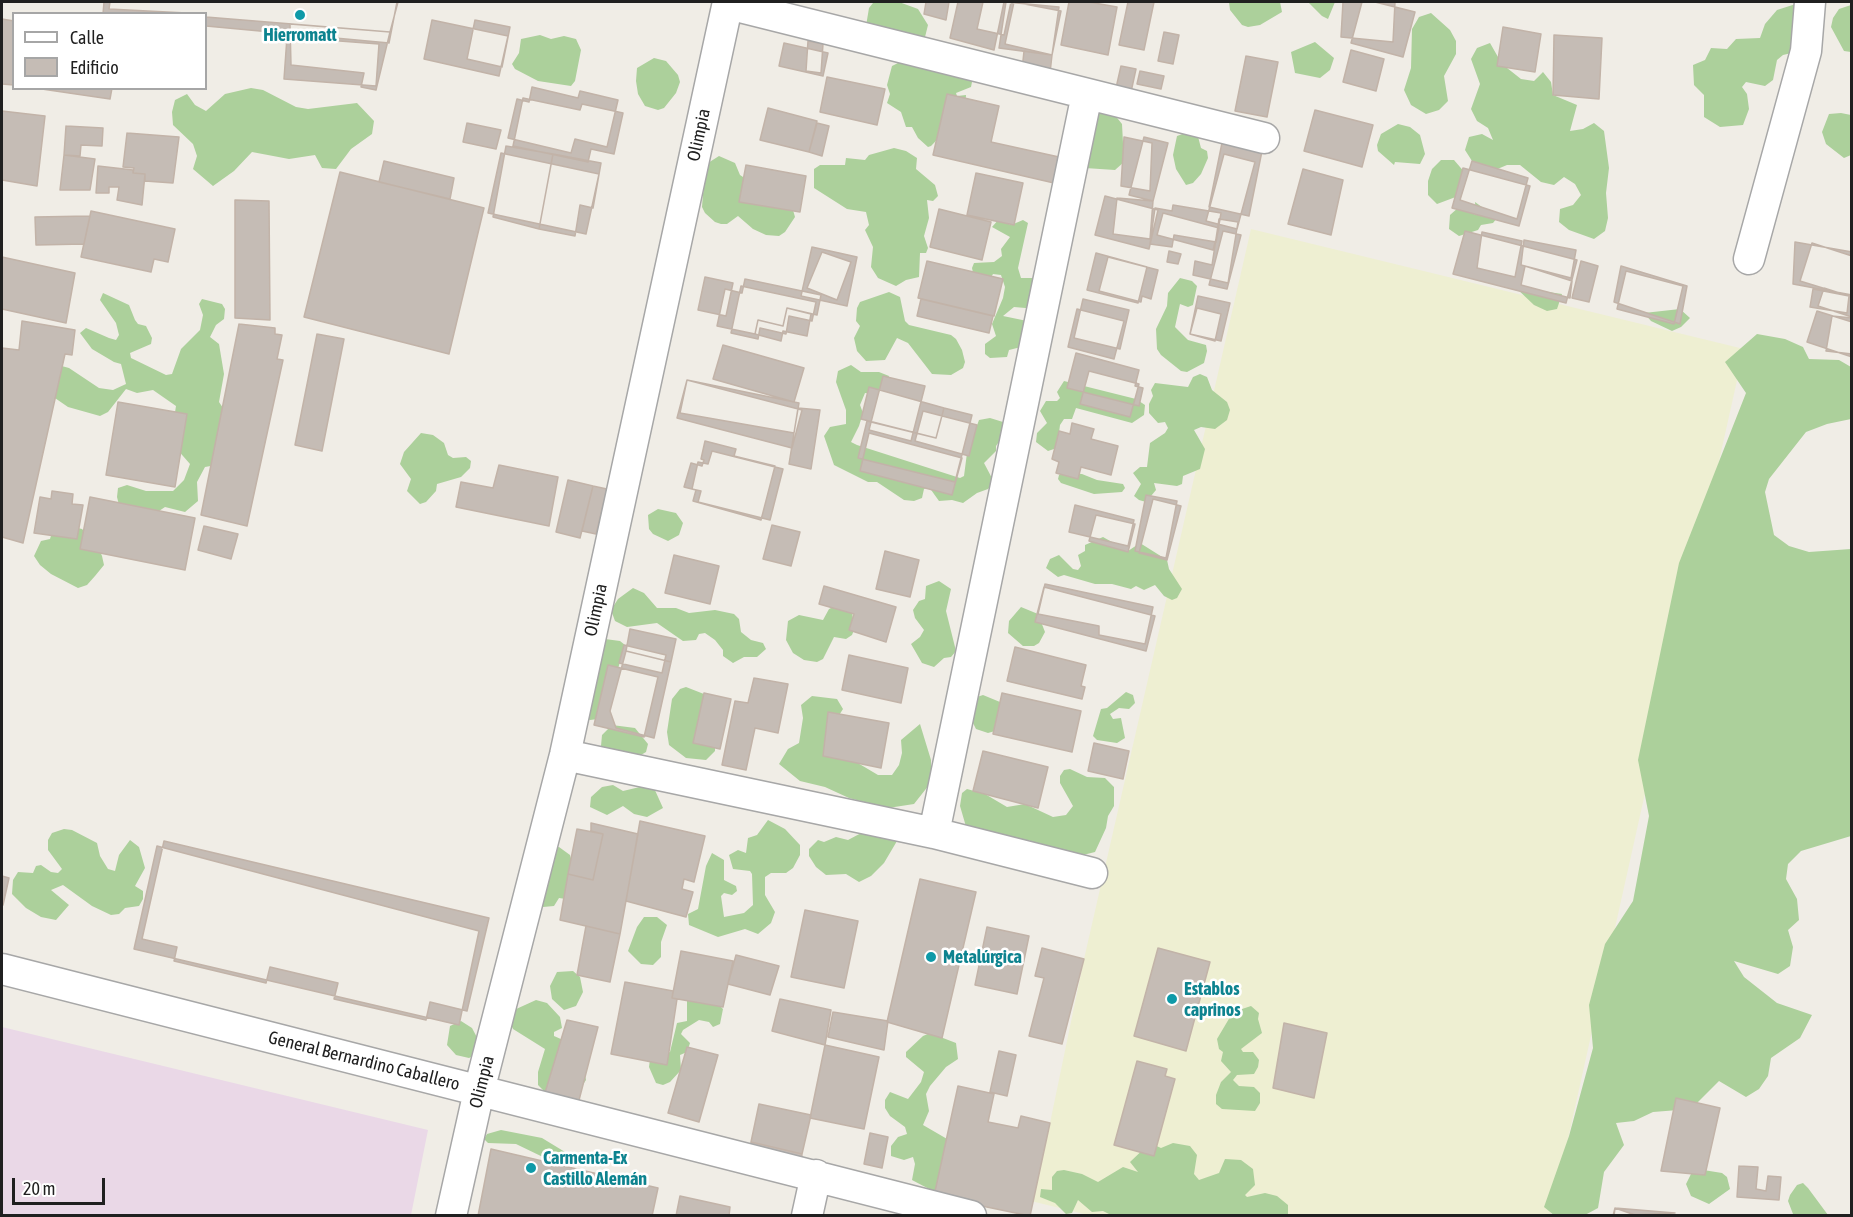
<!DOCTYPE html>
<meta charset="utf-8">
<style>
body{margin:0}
#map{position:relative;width:1853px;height:1217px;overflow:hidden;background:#f0ede6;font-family:"Asap Condensed",sans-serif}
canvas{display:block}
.frame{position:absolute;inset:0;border:3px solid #202020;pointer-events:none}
.legend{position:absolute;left:12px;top:12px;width:195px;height:78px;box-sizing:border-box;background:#fff;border:2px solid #a6a6a6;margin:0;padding:8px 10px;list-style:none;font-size:18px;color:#202020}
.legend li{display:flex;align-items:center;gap:12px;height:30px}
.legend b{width:30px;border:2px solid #a6a6a6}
.scale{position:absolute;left:12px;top:1178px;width:93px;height:27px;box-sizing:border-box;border:3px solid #202020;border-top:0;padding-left:8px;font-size:18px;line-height:21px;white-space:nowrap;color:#202020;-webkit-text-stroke:4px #fff;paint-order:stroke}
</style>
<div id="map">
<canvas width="1853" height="1217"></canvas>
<div class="frame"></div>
<ul class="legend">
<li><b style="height:8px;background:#fff"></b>Calle</li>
<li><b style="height:16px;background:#c5bcb5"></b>Edificio</li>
</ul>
<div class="scale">20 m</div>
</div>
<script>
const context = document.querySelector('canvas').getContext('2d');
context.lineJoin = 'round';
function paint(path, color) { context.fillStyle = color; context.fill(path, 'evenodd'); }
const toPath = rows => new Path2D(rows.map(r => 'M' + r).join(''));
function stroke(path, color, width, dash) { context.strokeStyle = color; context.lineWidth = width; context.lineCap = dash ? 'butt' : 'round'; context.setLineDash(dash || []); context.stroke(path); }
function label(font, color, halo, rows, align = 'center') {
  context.font = font + ' "Asap Condensed",sans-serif'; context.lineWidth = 5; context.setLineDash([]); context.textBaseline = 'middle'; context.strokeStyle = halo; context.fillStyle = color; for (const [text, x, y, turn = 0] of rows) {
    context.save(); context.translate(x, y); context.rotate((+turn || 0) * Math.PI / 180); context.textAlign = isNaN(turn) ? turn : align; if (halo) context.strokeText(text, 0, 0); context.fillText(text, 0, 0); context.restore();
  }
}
const industrial = toPath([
 [2,1027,428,1130,411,1215,2,1215]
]);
const farmland = toPath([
 [1251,229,1744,349,1551,1215,1092,1216,1031,1201,1050,1123,1084,959]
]);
const forest = toPath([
 [880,2,899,2,918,9,928,25,925,37,919,39,866,26,869,8,873,3],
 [1229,2,1280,2,1282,12,1260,25,1248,27,1242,25,1230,10],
 [1308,2,1335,2,1328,19,1322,16],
 [1802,2,1800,51,1783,55,1777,60,1773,80,1765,86,1746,82,1742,87,1747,94,1749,109,1743,125,1720,127,1704,117,1704,95,1694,85,1693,65,1705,60,1711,48,1727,49,1736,39,1760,38,1765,24,1777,10],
 [1851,5,1852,5,1851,52,1844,51,1831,27,1833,18,1839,9],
 [1431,13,1450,30,1456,41,1456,54,1444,76,1448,101,1439,110,1426,114,1411,105,1404,90,1411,68,1412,29,1419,17],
 [540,35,551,39,564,36,576,39,581,50,575,81,571,86,538,81,515,69,512,64,519,53,521,39],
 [1315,42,1334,58,1330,70,1320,78,1295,73,1291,52],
 [1490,43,1502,64,1521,79,1534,81,1543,72,1551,82,1553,95,1577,105,1570,131,1583,129,1594,123,1604,131,1609,168,1606,193,1608,218,1605,231,1594,239,1569,230,1559,222,1560,209,1573,205,1581,195,1575,184,1564,177,1554,185,1541,182,1520,165,1507,165,1495,170,1472,161,1465,150,1469,137,1482,134,1493,140,1488,128,1477,121,1471,109,1480,84,1471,59,1477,48],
 [654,58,666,61,678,75,680,82,676,93,664,108,658,110,645,106,638,94,636,81,637,68],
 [902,61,978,81,972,82,971,87,956,93,957,96,966,95,965,111,931,146,928,147,918,138,912,127,906,127,901,112,887,103,890,94,887,85,892,66],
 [251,88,263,90,296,107,308,109,357,103,374,121,372,134,351,149,336,169,322,168,315,155,289,159,252,152,234,171,213,186,193,169,197,156,193,144,173,125,172,112,175,100,187,94,195,105,206,111,225,94],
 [1097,107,1114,114,1122,124,1124,162,1115,170,1085,168],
 [1841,113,1851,115,1851,155,1844,158,1826,144,1822,132,1829,114],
 [1398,124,1410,127,1420,135,1425,154,1420,164,1395,162,1394,165,1378,151,1377,145,1381,134],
 [1196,129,1201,148,1207,151,1208,158,1201,174,1193,183,1186,185,1176,169,1173,155,1177,136],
 [894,148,906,151,917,158,916,169,935,185,938,196,933,201,927,200,929,218,924,236,928,248,926,253,920,253,919,277,906,280,896,286,878,278,871,267,873,247,865,230,869,225,866,212,847,209,814,188,814,169,820,165,845,165,846,158,865,160,869,155],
 [719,156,735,163,740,175,793,210,795,217,785,232,779,236,766,235,753,229,738,216,727,224,721,224,715,222,705,213,702,207,703,194,708,163],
 [1441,160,1454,160,1466,174,1461,195,1437,204,1428,195,1428,181,1432,169],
 [1475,202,1497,218,1493,223,1481,225,1478,230,1459,236,1449,229,1450,215,1459,207,1476,215],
 [999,219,1011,225,1023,220,1028,223,1018,268,1021,278,1039,278,1037,309,1014,307,1003,316,1032,322,1021,347,1009,350,1007,357,990,358,985,354,985,344,996,336,992,324,1003,298,1005,287,1001,275,993,274,988,282,974,278,972,268,974,263,994,262,1002,256,1001,249,1010,237,992,227],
 [1180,278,1192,281,1197,286,1193,305,1188,307,1180,304,1175,327,1188,340,1206,345,1207,351,1204,363,1187,372,1181,371,1161,355,1157,349,1156,329,1167,306,1168,293],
 [1515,287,1562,294,1557,309,1547,311,1534,305],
 [889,292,900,297,905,321,909,325,951,335,956,339,962,350,965,362,963,368,951,375,932,374,908,343,897,338,885,360,866,361,857,351,854,338,860,326,856,321,857,308,860,302],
 [103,293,129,305,135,320,138,324,146,326,152,338,151,344,130,353,131,358,166,375,172,374,181,349,200,330,203,315,199,304,202,299,222,304,225,309,224,319,216,325,210,337,219,344,224,374,219,402,225,411,216,465,205,467,197,482,198,501,185,512,165,507,153,515,119,505,117,497,118,488,127,485,146,491,173,491,184,480,190,464,176,448,173,425,176,406,153,390,137,393,126,389,108,412,100,416,68,407,52,396,58,365,69,368,99,388,113,390,126,384,121,364,114,362,92,349,80,333,86,328,109,338,116,340,119,335,116,323,100,300],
 [1680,309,1690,318,1681,327,1672,331,1651,321,1644,313],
 [1757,334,1785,339,1803,347,1809,359,1839,360,1851,367,1851,419,1827,424,1806,432,1769,479,1765,492,1774,535,1789,546,1809,552,1851,549,1851,836,1801,851,1788,864,1786,879,1797,899,1799,920,1788,930,1793,947,1790,966,1778,974,1734,961,1744,977,1777,1003,1812,1015,1800,1038,1771,1058,1768,1076,1759,1089,1746,1097,1719,1081,1691,1109,1653,1112,1634,1121,1616,1123,1624,1145,1604,1172,1598,1208,1585,1215,1555,1216,1544,1207,1569,1136,1593,1048,1589,1005,1605,944,1633,901,1649,816,1638,760,1679,563,1746,393,1725,362],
 [851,365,861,372,879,372,889,376,885,389,873,394,865,393,860,405,863,413,859,426,851,442,857,445,960,478,964,476,967,453,979,420,990,418,1003,422,1005,433,996,446,996,451,984,463,994,482,988,489,977,493,963,503,952,500,939,501,929,487,924,489,922,498,914,501,904,500,877,482,868,482,834,465,824,436,830,427,846,424,846,410,836,382,838,371],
 [1200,374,1207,377,1212,390,1227,402,1230,410,1227,420,1215,429,1201,427,1194,430,1205,449,1200,469,1183,476,1182,484,1177,486,1154,483,1156,490,1146,502,1139,500,1134,496,1141,484,1133,473,1140,467,1147,467,1150,443,1165,433,1168,428,1165,422,1158,423,1149,413,1149,404,1153,396,1151,390,1155,383,1188,387,1193,377],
 [1064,381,1136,399,1145,405,1144,415,1132,423,1076,408,1072,419,1064,419,1060,425,1057,448,1048,451,1036,442,1037,433,1047,423,1040,411,1046,401,1057,401,1060,398,1057,392],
 [421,433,433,435,444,443,448,455,453,458,466,457,471,461,470,468,461,477,437,484,436,491,426,502,420,504,407,491,411,479,400,464,404,452],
 [1064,473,1082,474,1097,480,1123,484,1125,488,1122,492,1094,494,1061,483,1058,479,1059,475],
 [658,509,676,513,683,523,679,535,668,541,653,534,649,529,648,515],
 [60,524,82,529,98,546,102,556,104,565,95,576,87,585,78,588,51,574,40,565,34,556,41,541,50,539,53,529],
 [1103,537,1128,551,1140,543,1167,560,1169,569,1182,589,1177,598,1172,600,1164,596,1155,585,1144,590,1136,586,1131,589,1112,584,1095,584,1064,575,1058,577,1046,568,1050,559,1059,555,1073,569,1078,570,1081,566,1078,555,1085,551,1085,545],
 [939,581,951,589,946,611,956,651,951,657,944,658,934,667,922,663,911,644,920,637,924,630,915,618,913,610,919,601,925,599,926,586],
 [633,588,644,593,657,608,676,608,689,613,715,610,734,614,739,619,741,632,751,640,763,643,766,649,757,657,744,657,733,663,723,656,723,650,715,640,705,633,699,634,696,640,683,641,657,623,627,627,615,621,611,610,618,599],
 [835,606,852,611,854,630,852,635,846,639,834,637,823,659,817,662,804,660,793,653,786,640,788,621,799,615,823,620,829,609],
 [1021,607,1038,614,1045,632,1039,643,1034,646,1023,646,1008,633,1009,621],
 [605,639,620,641,625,645,617,672,598,719,590,720,580,715],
 [686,687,709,696,715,745,715,751,706,760,686,758,669,745,667,732,672,699,680,689],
 [1126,692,1133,695,1135,703,1129,709,1119,708,1110,714,1113,719,1121,718,1125,738,1117,743,1097,740,1093,736,1101,709,1107,708],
 [983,695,1000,702,995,731,988,733,976,729,969,715,977,697],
 [812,696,837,699,843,709,829,731,851,759,878,775,892,775,899,765,902,753,901,740,920,724,931,760,931,772,929,785,914,804,888,808,849,798,825,787,800,781,779,764,788,749,799,743,803,718,801,705],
 [612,725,635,728,648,744,646,752,636,758,601,746,602,735],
 [1070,769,1087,777,1105,778,1114,787,1114,806,1108,816,1106,828,1095,852,1083,855,1045,851,1029,840,1017,842,967,830,960,806,962,793,967,789,985,794,1007,807,1025,804,1053,817,1066,815,1073,806,1060,783,1060,776,1064,770],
 [613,785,623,791,644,786,654,788,663,808,647,817,634,814,623,806,607,815,590,807,591,797,602,787],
 [768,820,785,829,800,845,800,855,793,868,786,873,771,873,765,877,765,895,775,912,771,923,758,934,745,929,718,937,689,925,688,914,698,909,706,866,712,853,724,860,724,880,736,886,737,891,732,895,724,893,721,896,724,917,744,913,753,905,752,874,750,871,733,869,729,855,738,850,746,853,748,838,757,835],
 [64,829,72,830,97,843,100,856,108,869,115,871,119,855,130,840,139,847,145,868,135,886,143,891,143,899,139,906,125,908,119,914,111,915,92,906,63,885,51,890,69,905,56,920,41,917,26,908,12,894,13,880,18,872,33,873,36,866,41,865,51,872,58,873,62,869,48,850,48,840,52,833],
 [865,831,895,836,897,841,884,863,871,876,859,882,846,874,826,875,816,867,809,856,809,849,818,840,824,842,836,837,848,840],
 [559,847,570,855,573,866,572,900,559,898,554,906,543,907,531,901,534,853],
 [644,917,657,917,667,925,661,942,661,957,653,965,641,964,628,951,637,927],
 [573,971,580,977,583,992,576,1006,564,1010,552,999,550,986,557,972],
 [687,998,720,1006,723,1009,720,1024,713,1027,709,1022,699,1020,683,1030,681,1034,690,1043,687,1052,680,1055,681,1070,670,1082,663,1085,656,1083,649,1067,650,1059,670,1052,677,1023,687,1021],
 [536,1000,547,1003,560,1017,562,1028,554,1032,554,1036,579,1047,586,1080,580,1089,549,1096,538,1085,538,1072,545,1049,513,1029,508,1018,514,1010],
 [1251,1006,1259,1013,1258,1019,1262,1033,1241,1049,1243,1052,1253,1052,1259,1060,1258,1067,1254,1074,1237,1075,1233,1080,1239,1086,1254,1087,1260,1093,1260,1103,1255,1111,1222,1109,1216,1104,1216,1095,1221,1082,1231,1072,1221,1061,1223,1052,1219,1049,1217,1039,1233,1012],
 [461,1021,472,1028,481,1045,475,1055,469,1058,456,1055,447,1045,450,1026],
 [930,1033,956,1043,958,1059,946,1067,930,1086,926,1094,929,1111,923,1125,973,1154,953,1193,931,1193,931,1190,912,1180,915,1164,913,1157,904,1160,891,1156,891,1146,898,1137,907,1134,905,1127,890,1116,885,1108,885,1100,890,1092,908,1099,921,1082,924,1072,906,1057,906,1052,923,1036],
 [501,1130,542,1138,565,1152,558,1160,545,1158,516,1144,488,1143,484,1139,487,1134],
 [1150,1143,1161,1148,1173,1143,1190,1146,1197,1155,1194,1174,1199,1180,1219,1173,1225,1159,1241,1160,1253,1169,1255,1185,1245,1195,1247,1197,1265,1193,1277,1196,1288,1205,1288,1215,1111,1215,1103,1211,1092,1212,1078,1200,1072,1213,1066,1214,1055,1203,1040,1197,1041,1189,1052,1190,1052,1177,1057,1171,1064,1170,1082,1174,1098,1182,1123,1167,1138,1172,1130,1162],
 [1697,1169,1722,1173,1727,1177,1730,1189,1709,1204,1691,1196,1686,1184,1692,1172],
 [1803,1183,1808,1188,1828,1215,1793,1214,1788,1201,1790,1195,1797,1185]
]);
const building = toPath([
 [104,2,397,2,389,43,206,26,206,14,103,14,104,2],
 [110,2,398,2,390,32,206,17,206,14,109,9,110,2],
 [926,2,949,2,946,20,924,14,926,2],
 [958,2,1004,2,994,50,950,38,958,2],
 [983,2,1011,2,1004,35,977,29,983,2],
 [1006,2,1059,7,1052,55,999,48,1006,2],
 [1014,2,1061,11,1052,55,1005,44,1014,2],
 [1069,2,1089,2,1117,7,1108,55,1061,45,1069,2],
 [1128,2,1154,2,1144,50,1119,45,1128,2],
 [1343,2,1395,2,1393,42,1341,37,1343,2],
 [1362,2,1375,2,1415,12,1403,57,1351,43,1362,2],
 [2,19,14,21,14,85,2,84,2,19],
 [432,20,508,36,499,76,424,59,432,20],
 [475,20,510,27,502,67,467,59,475,20],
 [290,24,390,32,376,90,361,87,364,73,291,65,290,24],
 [1503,27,1541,34,1535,72,1497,66,1503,27],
 [1164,32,1179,35,1173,64,1158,61,1164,32],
 [1554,35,1602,38,1599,99,1553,95,1554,35],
 [287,37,379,44,376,86,284,79,287,37],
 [808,41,823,44,821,73,806,71,808,41],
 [784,43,828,53,823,76,779,66,784,43],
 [1351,50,1384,59,1376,91,1343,82,1351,50],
 [1024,51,1052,55,1050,73,1022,70,1024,51],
 [1246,56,1278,62,1267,117,1235,111,1246,56],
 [1121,66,1136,69,1131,92,1116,88,1121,66],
 [1140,71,1164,76,1161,89,1137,84,1140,71],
 [827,77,885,89,877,125,820,112,827,77],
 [532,87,578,98,580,91,618,100,607,147,575,139,571,153,508,138,517,99,529,102,532,87],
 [35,88,112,88,110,99,35,88],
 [947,94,999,106,991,142,1059,157,1054,183,933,155,947,94],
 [523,98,580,110,582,104,623,113,614,154,591,149,588,162,513,146,523,98],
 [768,108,817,121,809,152,760,140,768,108],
 [1315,110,1373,125,1362,167,1304,151,1315,110],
 [2,111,45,116,37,186,2,180,2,111],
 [467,123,501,130,496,149,463,142,467,123],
 [817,123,829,126,822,156,809,152,817,123],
 [66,126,103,128,102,146,81,145,80,156,64,155,66,126],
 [127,133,179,137,173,183,145,181,145,174,133,173,134,168,123,167,127,133],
 [1124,137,1152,143,1150,191,1121,186,1124,137],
 [1144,137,1168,143,1153,201,1129,195,1144,137],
 [1223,138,1263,146,1249,216,1209,207,1223,138],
 [506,146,553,154,539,229,493,217,506,146],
 [501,153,599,174,586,234,488,213,501,153],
 [553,154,601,163,593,208,580,205,575,236,539,229,553,154],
 [1224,154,1255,162,1237,229,1206,221,1224,154],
 [64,155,95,159,90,190,60,190,64,155],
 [384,161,454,178,450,199,379,182,384,161],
 [1472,161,1528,178,1517,219,1460,200,1472,161],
 [746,165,806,176,800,212,739,202,746,165],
 [98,166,133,170,133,173,145,174,142,205,117,200,119,187,109,187,109,193,96,193,98,166],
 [1463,168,1530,186,1519,226,1452,208,1463,168],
 [1303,169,1343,180,1331,235,1288,224,1303,169],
 [340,172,484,208,449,354,304,317,340,172],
 [976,173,1023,183,1014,225,967,215,976,173],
 [1105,196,1158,210,1149,249,1095,235,1105,196],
 [1117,198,1153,201,1150,239,1113,234,1117,198],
 [235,200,269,201,270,320,235,318,235,200],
 [1173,205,1221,213,1216,242,1174,235,1172,247,1150,244,1155,208,1172,211,1173,205],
 [939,209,991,222,982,260,930,247,939,209],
 [91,211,175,229,168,262,154,259,151,272,81,257,91,211],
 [1163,213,1219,228,1213,250,1157,235,1163,213],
 [90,216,84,244,36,245,35,217,90,216],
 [1219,219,1238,222,1228,283,1193,275,1195,261,1212,265,1219,219],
 [1223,231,1241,235,1227,289,1209,285,1223,231],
 [1465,231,1577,260,1566,303,1453,274,1465,231],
 [1482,232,1522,241,1515,277,1477,268,1482,232],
 [1524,240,1576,250,1571,278,1521,265,1524,240],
 [1795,242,1852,252,1852,295,1793,284,1795,242],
 [1812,243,1852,256,1852,297,1800,281,1812,243],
 [812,247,857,257,847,306,801,296,812,247],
 [1169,251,1181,254,1178,264,1167,262,1169,251],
 [822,252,851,262,837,300,807,288,822,252],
 [1096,253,1147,267,1138,303,1087,290,1096,253],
 [2,257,75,273,66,323,2,309,2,257],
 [1108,257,1158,270,1151,299,1142,296,1141,302,1099,291,1108,257],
 [927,261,1003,279,994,316,918,298,927,261],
 [1581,261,1598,266,1589,302,1572,298,1581,261],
 [1525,266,1572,281,1570,298,1521,285,1525,266],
 [1621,266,1687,286,1680,324,1614,302,1621,266],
 [1626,271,1683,286,1674,324,1617,309,1626,271],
 [705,277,733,283,726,316,698,310,705,277],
 [745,279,821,295,817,315,787,308,783,326,758,320,755,334,717,326,725,289,742,293,745,279],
 [741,286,816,302,812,321,789,316,786,334,760,328,758,339,731,333,741,286],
 [1824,288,1852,297,1852,317,1818,306,1824,288],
 [1813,289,1849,296,1847,313,1810,307,1813,289],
 [1198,296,1230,303,1221,341,1190,334,1198,296],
 [921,299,993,316,989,333,917,316,921,299],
 [1083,299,1129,310,1120,349,1074,338,1083,299],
 [787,308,811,314,807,336,783,331,781,341,755,334,758,320,783,326,787,308],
 [1197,308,1221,314,1215,341,1190,334,1197,308],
 [1077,309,1124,321,1114,359,1068,347,1077,309],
 [1817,311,1852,322,1852,357,1807,342,1817,311],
 [1832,316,1852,318,1852,354,1826,351,1832,316],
 [22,321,75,330,72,355,65,354,23,543,2,537,2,348,19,350,22,321],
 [239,324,275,328,275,334,282,335,277,359,283,360,247,526,201,515,239,324],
 [317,334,344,339,322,451,295,445,317,334],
 [723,345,804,368,794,402,713,379,723,345],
 [1076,353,1139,370,1135,386,1143,388,1139,406,1067,388,1076,353],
 [1089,371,1139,384,1130,417,1080,404,1089,371],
 [883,376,925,386,911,441,869,430,883,376],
 [687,380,799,403,794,433,680,413,687,380],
 [687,380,802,410,792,448,677,418,687,380],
 [869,387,944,408,936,438,861,419,869,387],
 [118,402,187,414,175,487,106,475,118,402],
 [798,408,820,410,811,469,789,464,798,408],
 [944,408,972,415,955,482,858,458,867,421,936,438,944,408],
 [923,411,977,425,969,456,915,441,923,411],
 [1072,423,1094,429,1091,439,1118,446,1111,475,1081,467,1078,479,1056,473,1059,462,1052,459,1059,431,1070,434,1072,423],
 [869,433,962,458,952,495,860,471,869,433],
 [705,441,736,449,734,456,775,466,761,520,693,501,696,490,684,487,691,463,702,466,704,460,701,459,705,441],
 [712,451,783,469,770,520,698,502,701,491,692,489,698,462,708,464,712,451],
 [499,465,558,477,549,526,456,507,461,482,493,488,499,465],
 [568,480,593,486,580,538,556,532,568,480],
 [593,486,607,489,596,534,582,531,593,486],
 [52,491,73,494,72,504,83,505,77,539,34,533,40,497,51,499,52,491],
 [1146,495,1177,501,1166,558,1135,551,1146,495],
 [90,497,195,518,185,570,80,549,90,497],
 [1153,499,1181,506,1167,560,1139,553,1153,499],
 [1075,505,1134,520,1128,546,1069,532,1075,505],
 [1096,515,1135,524,1128,552,1089,541,1096,515],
 [772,525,800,532,791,566,763,559,772,525],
 [204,526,238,534,231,559,198,550,204,526],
 [885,551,919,560,910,597,876,589,885,551],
 [674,555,719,566,710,604,665,593,674,555],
 [1045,584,1153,607,1145,644,1099,635,1099,626,1038,614,1045,584],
 [824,586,896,607,886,642,849,630,854,614,819,604,824,586],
 [1044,587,1155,616,1146,651,1035,622,1044,587],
 [630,629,676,639,671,662,626,651,630,629],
 [624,645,666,655,662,673,619,663,624,645],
 [1015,647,1086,665,1081,686,1085,687,1082,699,1007,681,1015,647],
 [626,651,671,662,654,738,616,728,610,711,626,651],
 [849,655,908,668,901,703,842,690,849,655],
 [608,665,658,677,644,737,594,725,608,665],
 [754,678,788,684,778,733,755,728,746,770,722,765,735,701,748,703,754,678],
 [704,693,731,699,720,749,693,743,704,693],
 [1002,693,1081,711,1072,752,993,734,1002,693],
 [828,712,889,723,881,768,823,756,828,712],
 [1094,743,1129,751,1123,779,1088,771,1094,743],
 [983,751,1048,767,1038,808,973,791,983,751],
 [640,821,705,836,694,882,684,879,682,889,693,892,686,917,626,901,640,821],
 [591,823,638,834,620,934,560,920,568,874,593,880,603,834,591,831,591,823],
 [577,829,603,834,593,880,568,874,577,829],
 [164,841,489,918,467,1011,430,1002,426,1020,334,999,338,983,270,967,266,983,174,961,177,947,142,939,164,841],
 [157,846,479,931,459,1025,134,949,157,846],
 [2,876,9,878,3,905,2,905,2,876],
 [920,879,976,892,942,1038,887,1022,920,879],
 [805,910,858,921,844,988,791,977,805,910],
 [586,926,620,934,610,982,577,975,586,926],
 [987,927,1029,936,1017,994,975,985,987,927],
 [1042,948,1084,959,1062,1044,1029,1036,1044,978,1035,976,1042,948],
 [1158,948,1210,962,1186,1051,1134,1036,1158,948],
 [681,951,733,961,723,1007,672,998,681,951],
 [736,955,779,966,770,995,728,984,736,955],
 [625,982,673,991,672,998,677,999,667,1065,611,1054,625,982],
 [780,999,831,1010,825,1045,772,1031,780,999],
 [833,1012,888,1021,884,1050,828,1037,833,1012],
 [567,1020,598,1027,578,1104,544,1096,567,1020],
 [1284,1023,1327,1033,1314,1098,1273,1088,1284,1023],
 [825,1045,879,1057,864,1129,810,1118,825,1045],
 [687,1047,718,1055,699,1122,668,1113,687,1047],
 [999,1051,1016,1055,1007,1096,990,1092,999,1051],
 [1137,1061,1167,1069,1165,1076,1175,1079,1154,1156,1114,1145,1137,1061],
 [958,1086,994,1094,988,1122,1018,1128,1021,1116,1050,1123,1030,1216,934,1196,958,1086],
 [1676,1098,1720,1108,1705,1175,1661,1171,1676,1098],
 [759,1104,811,1115,802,1154,751,1142,759,1104],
 [870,1133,888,1137,882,1168,864,1164,870,1133],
 [751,1142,802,1154,801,1167,750,1154,751,1142],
 [491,1149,658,1188,652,1216,478,1216,491,1149],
 [1739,1166,1758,1167,1756,1189,1766,1191,1768,1176,1781,1177,1779,1200,1737,1197,1739,1166],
 [680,1196,730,1207,729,1216,676,1216,680,1196],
 [1615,1208,1675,1213,1614,1216,1615,1208],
 [1615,1208,1638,1216,1613,1216,1615,1208]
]);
const minor = toPath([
 [728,4,1264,138],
 [1749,259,1806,51,1810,2],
 [565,755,934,833,1092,873],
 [934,833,1087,94],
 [2,969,971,1216],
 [451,1216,479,1091,565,755,728,2],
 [807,1216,816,1175]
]);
const markers = [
 [300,15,6,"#0f9aa8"],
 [931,957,6,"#0f9aa8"],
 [1172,999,6,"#0f9aa8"],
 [531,1168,6,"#0f9aa8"]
];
const cultureNames = [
 ["Hierromatt",300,35,"center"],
 ["Metalúrgica",943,957],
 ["Establos",1184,989],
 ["caprinos",1184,1010],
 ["Carmenta-Ex",543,1158],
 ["Castillo Alemán",543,1179]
];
const streetNames = [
 ["Olimpia",699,135,-78],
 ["Olimpia",596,610,-78],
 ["General Bernardino Caballero",364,1061,14],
 ["Olimpia",482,1082,-76]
];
paint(industrial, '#ead8e7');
paint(farmland, '#eeefd2');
paint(forest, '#acd09b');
paint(building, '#c5bcb5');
stroke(building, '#c2b3a8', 1.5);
stroke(minor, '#a7a7a7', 33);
stroke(minor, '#fff', 30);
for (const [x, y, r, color] of markers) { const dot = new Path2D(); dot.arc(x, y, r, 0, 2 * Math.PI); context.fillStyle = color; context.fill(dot); stroke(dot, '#fff', 2); }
label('bold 18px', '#0d838f', '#fff', cultureNames, 'left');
label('18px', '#202020', '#fff', streetNames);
</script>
